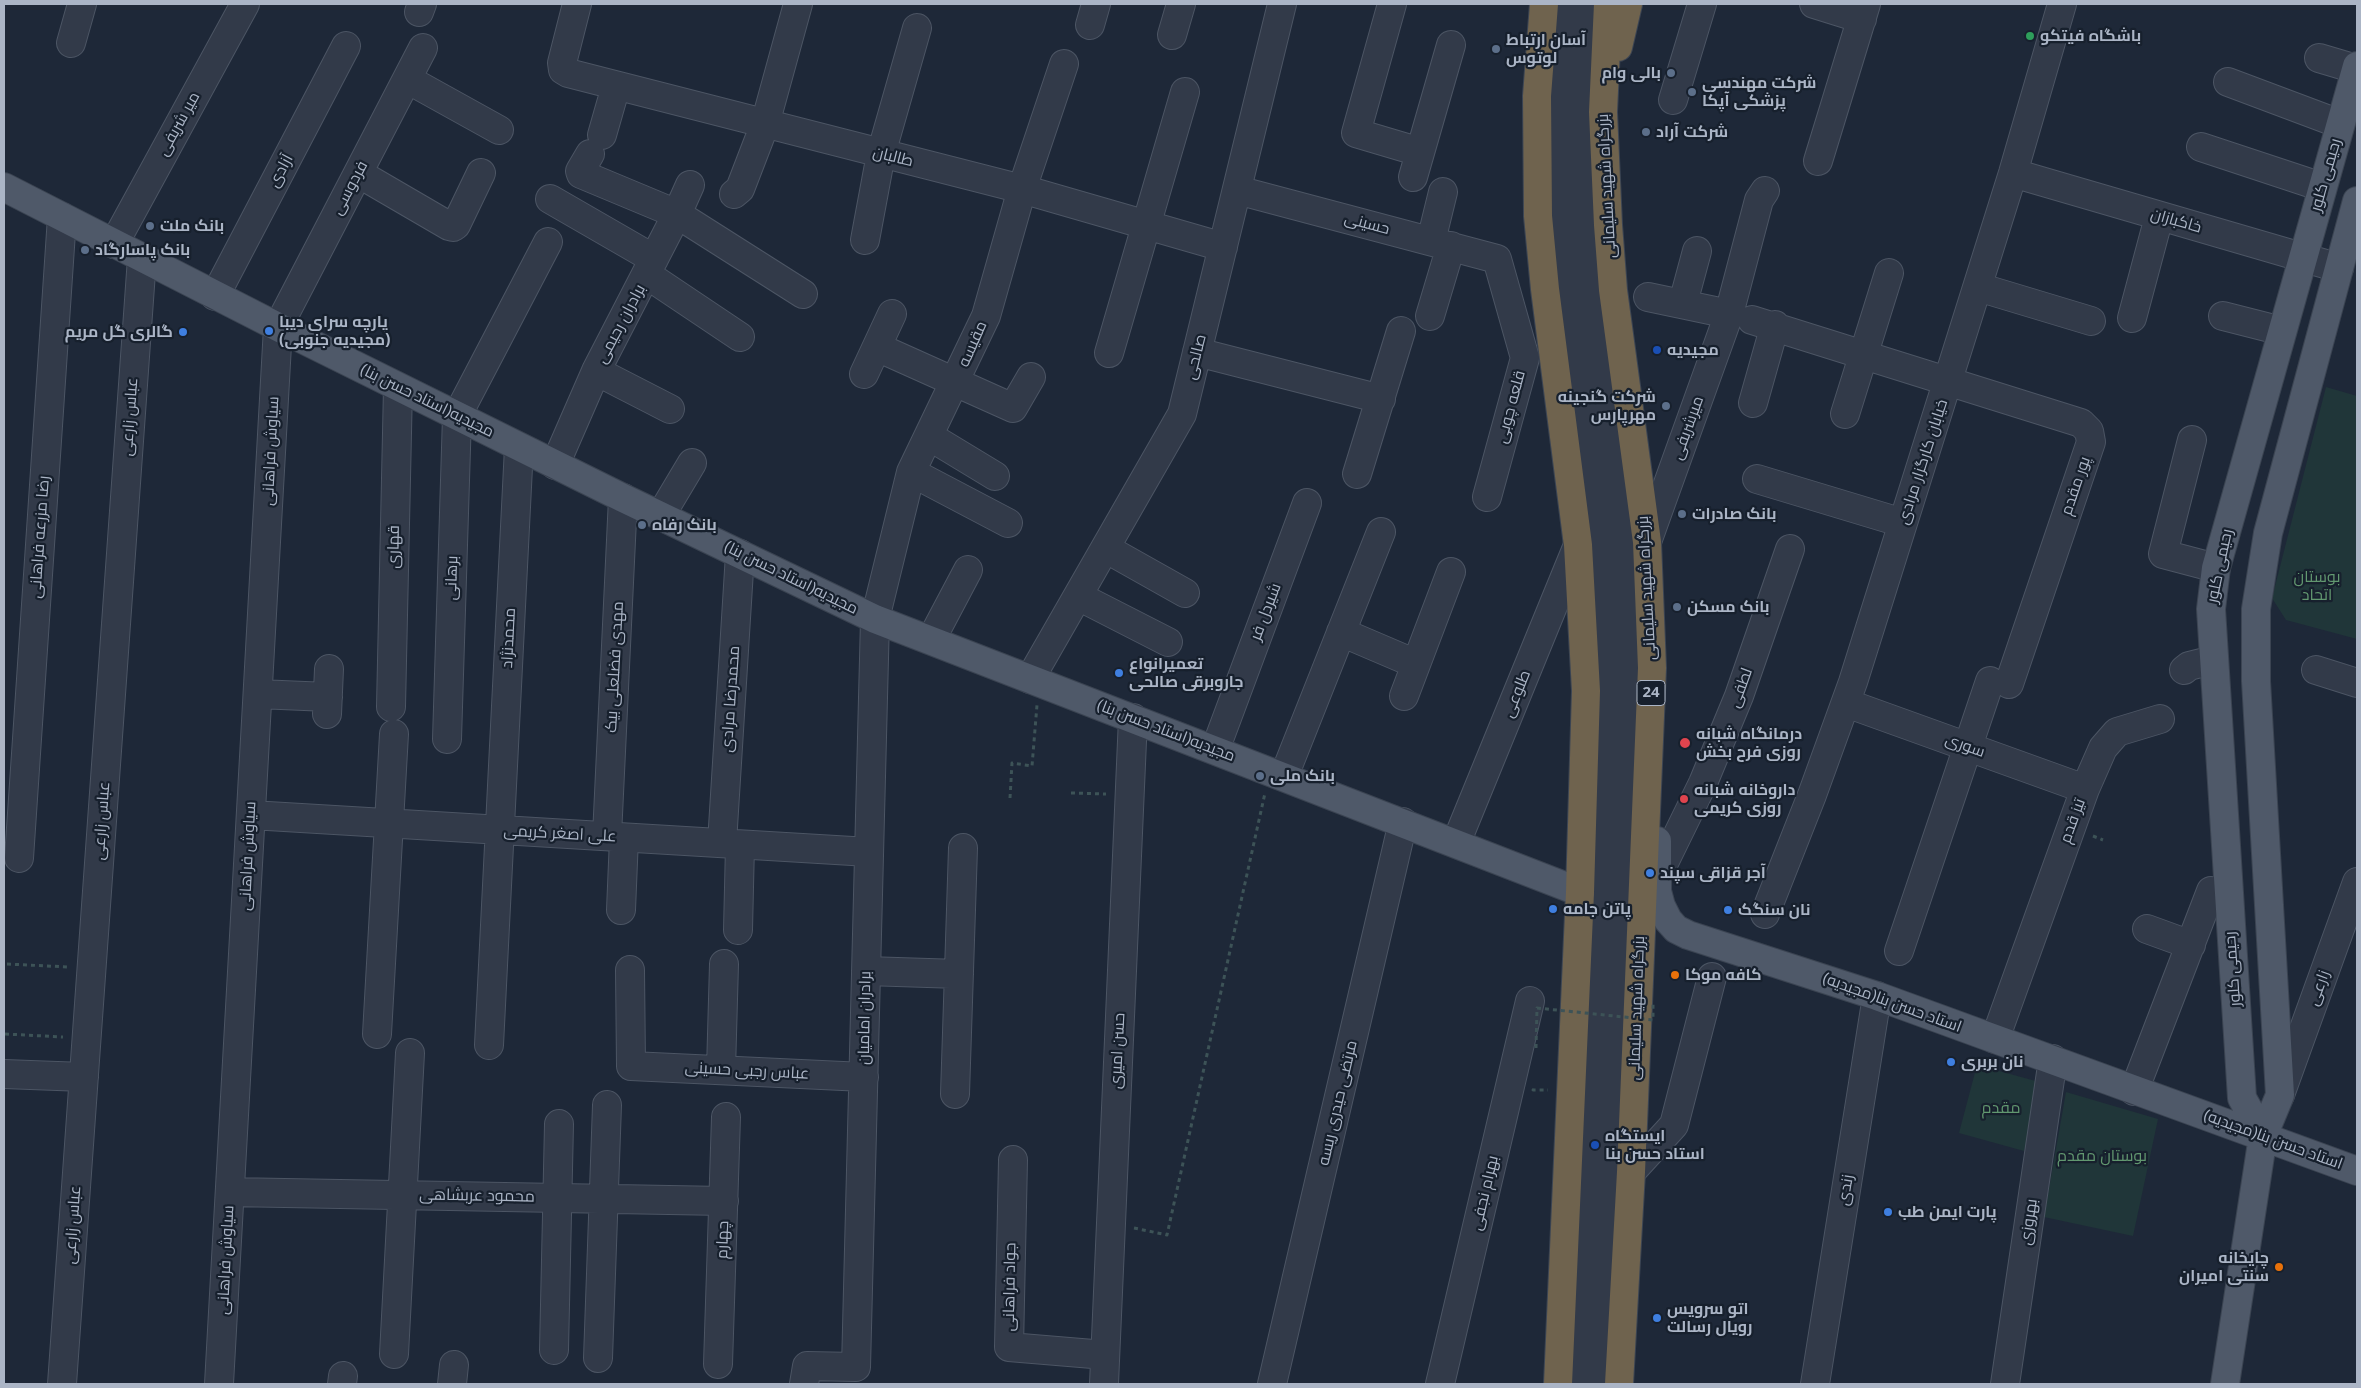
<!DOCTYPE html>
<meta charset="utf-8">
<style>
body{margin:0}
#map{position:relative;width:2361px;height:1388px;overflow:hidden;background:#1e2838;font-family:"Open Sans",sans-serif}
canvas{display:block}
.frame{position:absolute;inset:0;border:5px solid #abb5c6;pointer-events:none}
</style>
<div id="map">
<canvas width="2361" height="1388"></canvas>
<div class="frame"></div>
</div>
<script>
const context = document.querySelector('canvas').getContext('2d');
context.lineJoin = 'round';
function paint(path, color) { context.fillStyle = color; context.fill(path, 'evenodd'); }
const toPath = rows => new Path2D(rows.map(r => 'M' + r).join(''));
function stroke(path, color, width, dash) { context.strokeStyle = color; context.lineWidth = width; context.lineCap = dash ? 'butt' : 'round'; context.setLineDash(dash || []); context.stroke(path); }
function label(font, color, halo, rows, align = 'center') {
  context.font = font + ' "Open Sans",Cairo,sans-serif'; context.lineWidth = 4.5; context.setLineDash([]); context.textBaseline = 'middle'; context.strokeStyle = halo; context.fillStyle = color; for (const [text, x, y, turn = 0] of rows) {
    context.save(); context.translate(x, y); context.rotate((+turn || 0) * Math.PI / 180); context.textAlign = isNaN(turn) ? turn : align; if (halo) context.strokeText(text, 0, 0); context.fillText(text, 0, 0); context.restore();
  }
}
const green = toPath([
 [2326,387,2357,396,2357,639,2286,620,2272,598],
 [1977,1065,2043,1083,2024,1151,1959,1133],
 [2066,1092,2158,1119,2133,1236,2044,1217]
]);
const path = toPath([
 [1071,793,1106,794],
 [1010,798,1012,763,1032,766,1037,705],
 [2093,836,2103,840],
 [7,964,68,967],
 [5,1034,63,1037],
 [1534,1089,1533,1090,1548,1090],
 [1134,1228,1167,1235,1265,793]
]);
const minor = toPath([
 [577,4,562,63,563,70,568,73,1022,189,1223,247],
 [1392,4,1356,133,1420,152],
 [1565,4,1558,132,1561,238,1565,298,1602,574,1606,651,1602,803,1590,998,1572,1384],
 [1590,4,1583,105,1582,227,1622,531,1627,660,1621,815,1612,965,1608,1163,1598,1384],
 [1814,4,1862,19],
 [419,12,422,4],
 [1090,25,1096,4],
 [1172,35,1181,4],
 [71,43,82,4],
 [2319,58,2356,69],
 [407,79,499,130],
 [2228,82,2340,124],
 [1673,100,1702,4],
 [602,135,616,86],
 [2201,147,2322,187],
 [590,154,580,171,581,174,677,214,803,294],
 [1818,161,1866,4],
 [358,173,449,226,453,227,456,225,481,173],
 [2013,173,2339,268],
 [1413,177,1451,45],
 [1237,190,1497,259,1525,358,1487,497],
 [734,194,740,189,765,124,798,4],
 [550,199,654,259],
 [865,240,881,154,917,28],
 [1431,241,1443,192],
 [114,244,245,4],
 [646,274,740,337],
 [1978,287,2091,321],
 [215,296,346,46],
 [1648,297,1729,314],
 [1683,303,1697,251],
 [1430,316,1451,246],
 [2223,316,2282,331],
 [2132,318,2159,217],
 [1752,320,2081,423,2089,431,2091,442,2009,684],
 [877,347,1013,408,1031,377],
 [1197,352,1381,399],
 [1109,353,1185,92],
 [596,371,670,409],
 [864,374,892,314],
 [1753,403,1775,325],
 [1845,414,1889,273],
 [929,436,995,476],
 [2192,440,2163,554,2216,568],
 [555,465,596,371,677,214,690,185],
 [911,472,1008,523],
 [1357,474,1401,331],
 [1757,479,1903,523],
 [661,515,692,463],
 [1647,542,1729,314,1759,200,1765,191],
 [1105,548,1185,593],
 [1078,596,1168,642],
 [1341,632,1416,664],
 [931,640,968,570],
 [2184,670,2189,666,2213,660],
 [2316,670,2357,683],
 [1030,679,1182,414,1282,4],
 [258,694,328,697],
 [1404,696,1451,572],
 [1846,703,2085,789],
 [391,707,398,387],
 [327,714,329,669],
 [447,739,457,416,548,242],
 [1215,750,1307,503],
 [1284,776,1381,532],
 [251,815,869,852],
 [607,836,623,498],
 [722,843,740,554],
 [1456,843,1578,545],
 [19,858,62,217],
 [1657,877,1703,783,1739,696,1790,549],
 [621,910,624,838],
 [1765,914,1812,795,1853,682,2013,173,2062,4],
 [2147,929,2191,945],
 [738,930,740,845],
 [1899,951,1990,681],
 [630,970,631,1066,864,1077],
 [866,971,959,974],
 [377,1034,394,734],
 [1995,1039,2085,789,2103,748,2117,732,2160,719],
 [489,1045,519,447],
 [721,1070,724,964],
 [4,1074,84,1077],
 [2134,1091,2211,891],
 [955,1094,963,848],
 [2280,1095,2357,882],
 [1013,1160,1009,1347,1105,1355],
 [1631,1172,1674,1125,1712,977],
 [230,1192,724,1201],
 [554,1350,559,1124],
 [394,1354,410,1053],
 [598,1358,607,1105],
 [718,1364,726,1117],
 [62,1384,142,258],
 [219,1384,278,327,423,48],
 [342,1384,343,1376],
 [452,1384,454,1365],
 [804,1384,807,1366,856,1367,875,619,911,472,986,316,1022,189,1064,64],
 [1104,1384,1133,718],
 [1272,1384,1403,822],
 [1440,1384,1530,1001],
 [1815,1384,1877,996],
 [2005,1384,2053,1059]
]);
const major = toPath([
 [4,187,278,327,623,498,875,619,1580,892],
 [1657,841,1657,891,1661,906,1668,920,1676,929,1688,935,1877,996,2357,1171],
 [2263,1136,2242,1098,2211,609,2216,568,2357,66],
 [2225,1384,2263,1136,2280,1095,2256,681,2256,609,2268,533,2357,201]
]);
const highway = toPath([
 [1544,4,1537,96,1538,216,1545,289,1578,545,1586,691,1580,892,1558,1384],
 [1608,4,1603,112,1608,225,1613,290,1647,542,1652,668,1631,1172,1619,1384],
 [1618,47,1628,4]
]);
const pathBridge = toPath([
 [1536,1048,1537,1008,1653,1020,1653,1004]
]);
const markers = [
 [2030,36,5,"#2e9e5b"],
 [1496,49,5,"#5c6f8a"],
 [1671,73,5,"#5c6f8a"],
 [1692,92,5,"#5c6f8a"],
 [1646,132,5,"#5c6f8a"],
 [150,226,5,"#5c6f8a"],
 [85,250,5,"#5c6f8a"],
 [269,331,5,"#3f7fe0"],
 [183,332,5,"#3f7fe0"],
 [1657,350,5,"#1a4fb4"],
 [1666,406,5,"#5c6f8a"],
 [1682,514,5,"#5c6f8a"],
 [642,525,5,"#5c6f8a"],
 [1677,607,5,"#5c6f8a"],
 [1119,673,5,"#3f7fe0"],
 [1685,743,6,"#e0444e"],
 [1260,776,5,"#5c6f8a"],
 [1684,799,5,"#e0444e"],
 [1650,873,5,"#3f7fe0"],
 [1553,909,5,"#3f7fe0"],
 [1728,910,5,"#3f7fe0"],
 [1675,975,5,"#e8710a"],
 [1951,1062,5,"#3f7fe0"],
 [1595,1145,5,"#1a4fb4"],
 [1888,1212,5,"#3f7fe0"],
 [2279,1267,5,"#e8710a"],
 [1657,1318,5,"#3f7fe0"]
];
const shields = [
 [1651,693,28]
];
const shieldNames = [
 ["24",1651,693]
];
const poiNames = [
 ["باشگاه فیتکو",2040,36],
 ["آسان ارتباط",1506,40],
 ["لوتوس",1506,58],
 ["بالی وام",1661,73,"right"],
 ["شرکت مهندسی",1702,83],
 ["پزشکی آپکا",1702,101],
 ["شرکت آراد",1656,132],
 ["بانک ملت",160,226],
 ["بانک پاسارگاد",95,250],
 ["پارچه سرای دیبا",279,322],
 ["(مجیدیه جنوبی)",279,340],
 ["گالری گل مریم",173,332,"right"],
 ["مجیدیه",1667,350],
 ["شرکت گنجینه",1656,397,"right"],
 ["مهرپارس",1656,415,"right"],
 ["بانک صادرات",1692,514],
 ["بانک رفاه",652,525],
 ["بانک مسکن",1687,607],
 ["تعمیرانواع",1129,664],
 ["جاروبرقی صالحی",1129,682],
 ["درمانگاه شبانه",1696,734],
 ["روزی فرح بخش",1696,752],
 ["بانک ملی",1270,776],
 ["داروخانه شبانه",1694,790],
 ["روزی کریمی",1694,808],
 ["آجر قزاقی سپند",1660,873],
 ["پاتن جامه",1563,909],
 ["نان سنگک",1738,910],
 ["کافه موکا",1685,975],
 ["نان بربری",1961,1062],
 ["ایستگاه",1605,1136],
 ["استاد حسن بنا",1605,1154],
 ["پارت ایمن طب",1898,1212],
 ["چایخانه",2269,1258,"right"],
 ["سنتی امیران",2269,1276,"right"],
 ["اتو سرویس",1667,1309],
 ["رویال رسالت",1667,1327]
];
const streetNames = [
 ["میر شریفی",179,124,-61],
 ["طالبان",893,157,14],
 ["آزادی",281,171,-62],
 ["رحیمی کلور",2326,175,-74],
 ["بزرگراه شهید سلیمانی",1607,186,-93],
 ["فردوسی",350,188,-62],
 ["خاکبازان",2176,221,16],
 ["حسینی",1367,224,15],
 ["برادران رحیمی",621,324,-62],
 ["مقیسه",973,344,-66],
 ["صالحی",1196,357,-76],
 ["مجیدیه(استاد حسن بنا)",427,401,26],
 ["قلعه چوبی",1511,407,-75],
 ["عباس زارعی",130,417,-86],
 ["میرشریفی",1688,428,-70],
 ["سیاوش فراهانی",271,451,-87],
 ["خیابان کارگزار مرادی",1923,462,-72],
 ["پور مقدم",2076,486,-71],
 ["رضا مزرعه فراهانی",40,537,-86],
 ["قهاری",394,547,-89],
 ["رحیمی کلور",2220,566,-78],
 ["برهانی",452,578,-88],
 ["مجیدیه(استاد حسن بنا)",791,578,26],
 ["بزرگراه شهید سلیمانی",1647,588,-93],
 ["شیردل فر",1266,612,-69],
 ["محمدنژاد",509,638,-87],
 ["مهدی فضلعلی بیک",615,667,-87],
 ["لطفی",1741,688,-70],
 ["طلوعی",1517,694,-68],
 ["محمدرضا مرادی",731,699,-86],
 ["مجیدیه(استاد حسن بنا)",1166,731,21],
 ["سوری",1965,746,20],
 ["عباس زارعی",102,821,-86],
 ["تیز قدم",2073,821,-70],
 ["علی اصغر کریمی",560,834,3],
 ["سیاوش فراهانی",248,856,-87],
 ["رحیمی کلور",2233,969,-94],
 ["زارعی",2319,988,-70],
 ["استاد حسن بنا(مجیدیه)",1892,1003,20],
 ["بزرگراه شهید سلیمانی",1637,1008,-88],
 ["برادران امامیان",865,1018,-89],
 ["حسن امیری",1118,1051,-87],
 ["عباس رجبی حسینی",747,1071,3],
 ["مرتضی حیدری ریسه",1338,1103,-77],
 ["استاد حسن بنا(مجیدیه)",2273,1140,20],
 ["زندی",1846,1190,-81],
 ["بهرام نجفی",1485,1193,-77],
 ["محمود عربشاهی",477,1196,1],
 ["بهروزی",2029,1222,-82],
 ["عباس زارعی",73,1225,-86],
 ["چهارم",723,1240,-88],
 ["سیاوش فراهانی",226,1260,-87],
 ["جواد فراهانی",1010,1287,-89]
];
const parkNames = [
 ["بوستان",2317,577],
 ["اتحاد",2317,595],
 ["مقدم",2001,1108],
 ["بوستان مقدم",2102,1156]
];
paint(green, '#203639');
stroke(minor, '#4c5564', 30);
stroke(major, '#3b4452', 30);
stroke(highway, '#3c4553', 30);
stroke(path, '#3d5357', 3, [4, 4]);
stroke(minor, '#323a49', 28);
stroke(major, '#4f5969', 28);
stroke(highway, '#6f634e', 28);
stroke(pathBridge, '#3d5357', 3, [4, 4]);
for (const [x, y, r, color] of markers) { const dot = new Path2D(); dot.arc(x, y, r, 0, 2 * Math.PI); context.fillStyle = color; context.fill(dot); stroke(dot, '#17202d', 2); }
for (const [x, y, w] of shields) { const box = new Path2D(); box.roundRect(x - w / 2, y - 12.5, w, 25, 4); context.fillStyle = '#17202d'; context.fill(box); stroke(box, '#abb5c6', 1); }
label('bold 15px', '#abb5c6', null, shieldNames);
label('bold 16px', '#abb5c6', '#17202d', poiNames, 'left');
label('16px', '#abb5c6', '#17202d', streetNames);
label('16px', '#629870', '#17202d', parkNames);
</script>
